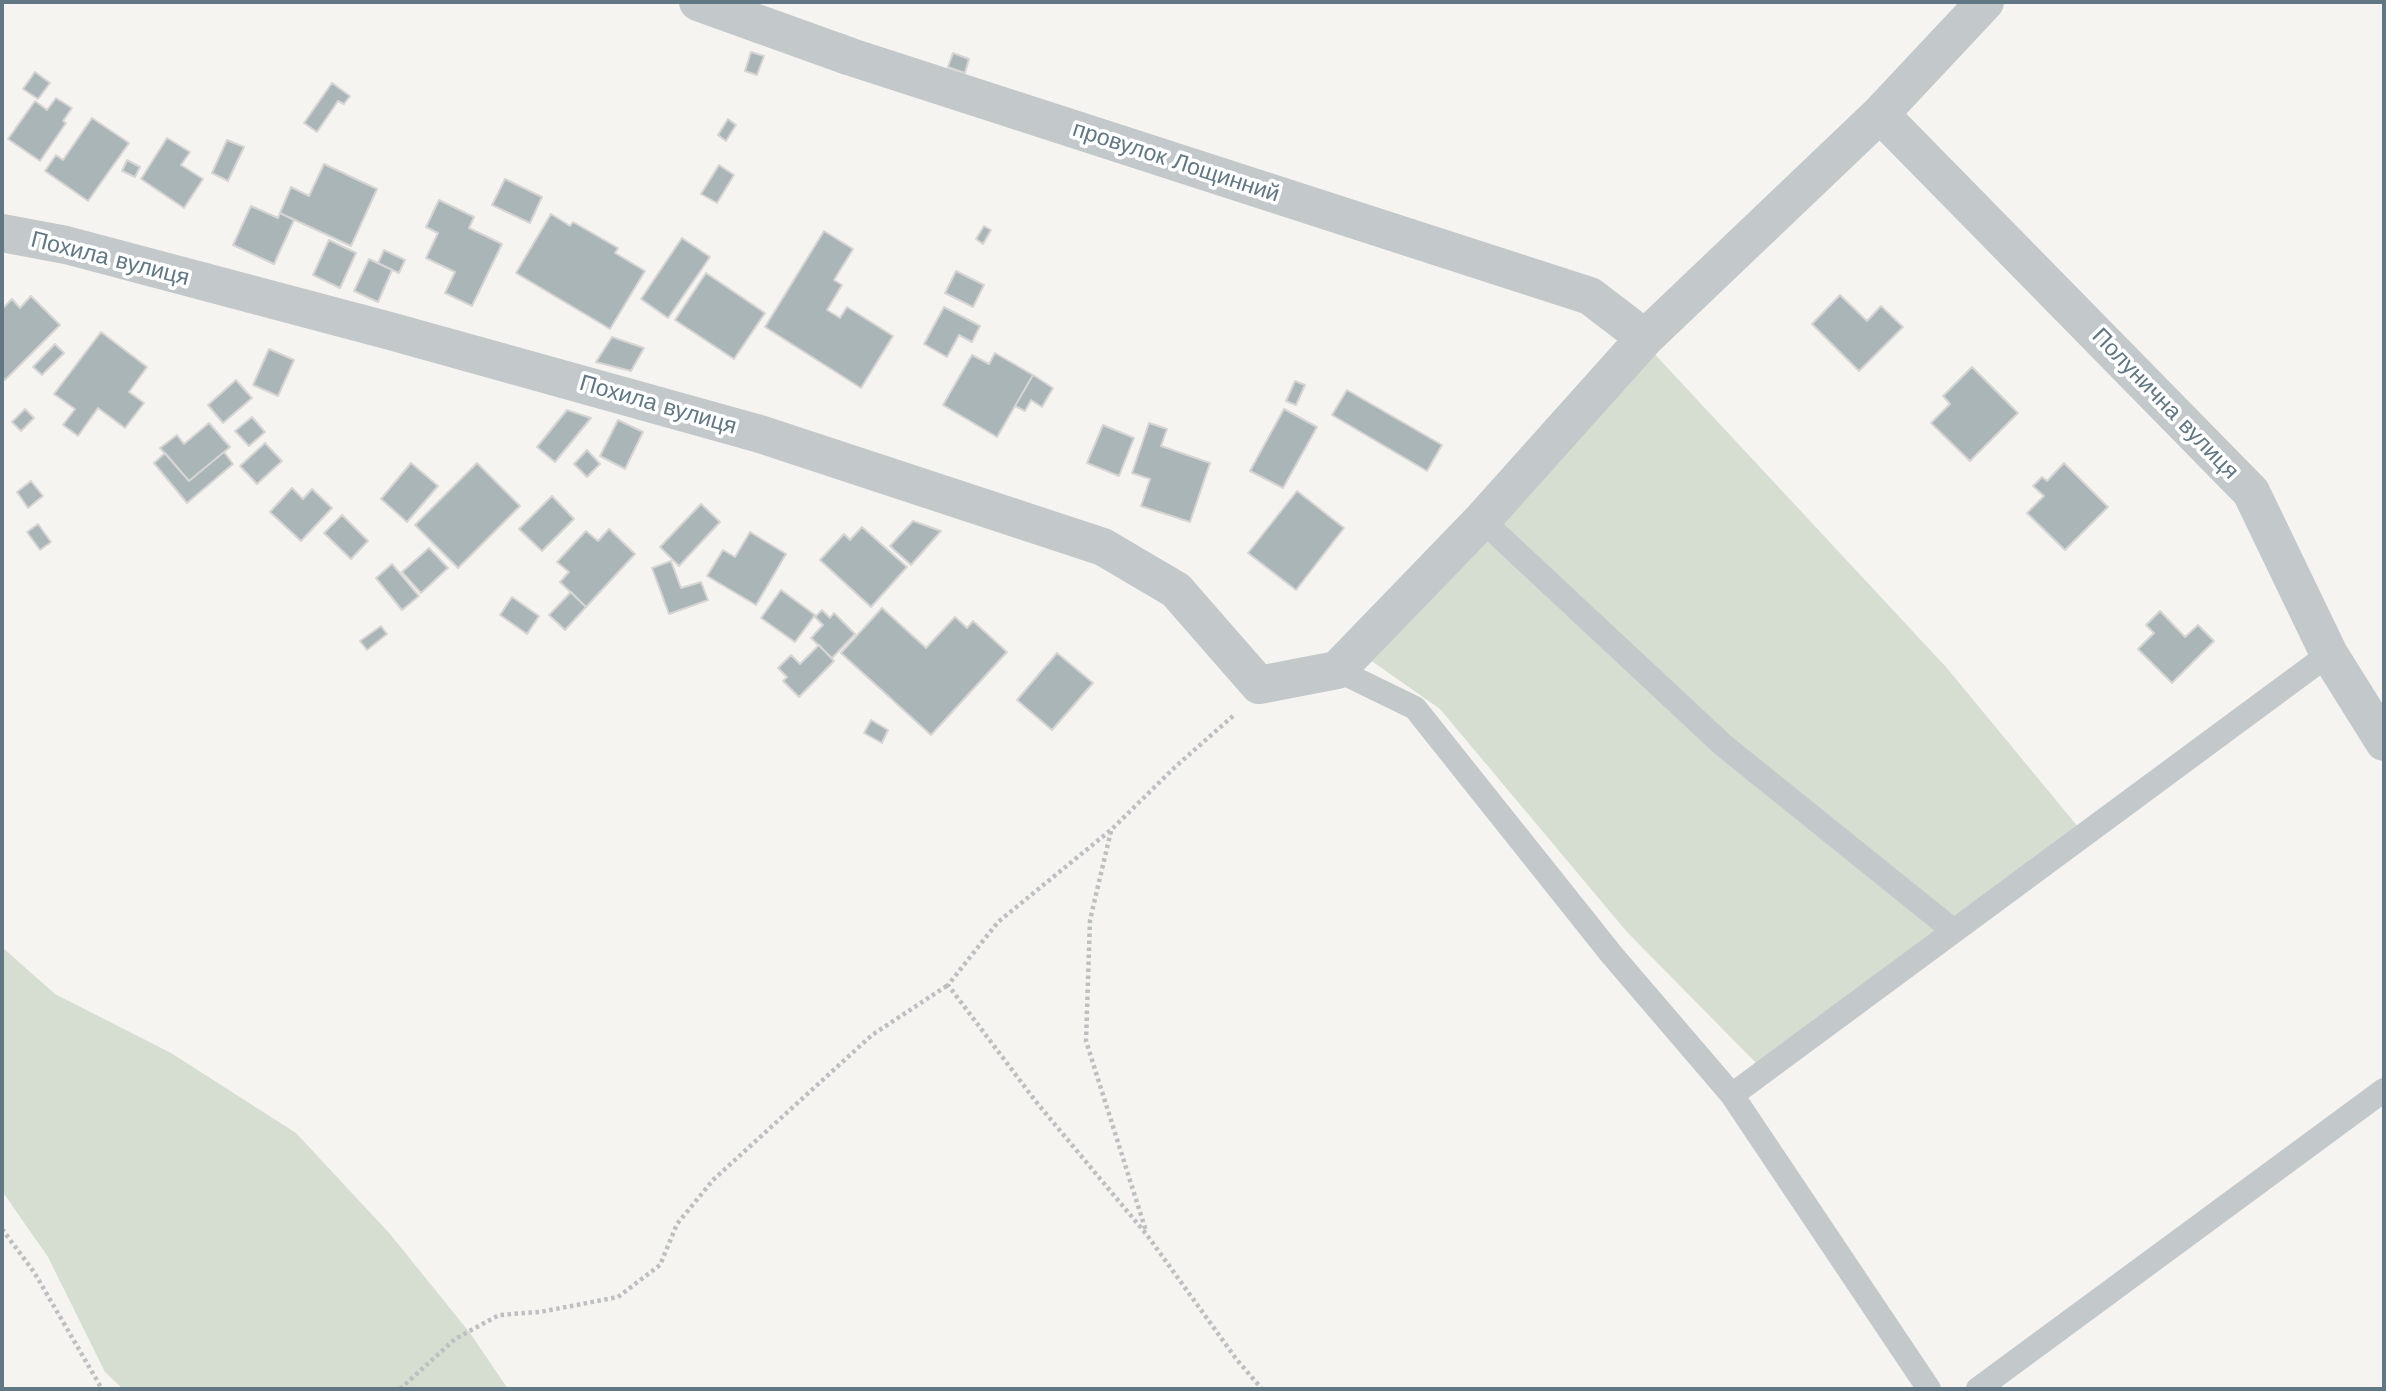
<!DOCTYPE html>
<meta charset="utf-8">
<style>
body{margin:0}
#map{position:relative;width:2386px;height:1391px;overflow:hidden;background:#f5f4f0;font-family:"Work Sans",sans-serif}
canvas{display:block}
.frame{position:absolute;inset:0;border:4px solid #617884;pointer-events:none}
</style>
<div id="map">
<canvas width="2386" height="1391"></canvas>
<div class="frame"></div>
</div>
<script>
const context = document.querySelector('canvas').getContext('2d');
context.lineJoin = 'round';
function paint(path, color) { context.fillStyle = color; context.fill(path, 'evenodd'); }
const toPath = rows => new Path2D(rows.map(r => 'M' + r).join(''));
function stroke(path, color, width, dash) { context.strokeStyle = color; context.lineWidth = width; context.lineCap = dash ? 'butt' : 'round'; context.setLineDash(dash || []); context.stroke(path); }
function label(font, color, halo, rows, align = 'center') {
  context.font = font + ' "Work Sans",sans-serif'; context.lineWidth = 7; context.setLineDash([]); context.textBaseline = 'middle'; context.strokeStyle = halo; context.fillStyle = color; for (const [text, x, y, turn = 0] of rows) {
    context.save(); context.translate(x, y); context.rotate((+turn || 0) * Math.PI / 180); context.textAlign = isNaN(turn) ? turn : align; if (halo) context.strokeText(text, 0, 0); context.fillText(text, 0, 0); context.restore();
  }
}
const green = toPath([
 [1649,348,1946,667,2079,828,1761,1068,1627,932,1440,709,1366,657],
 [2,947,55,994,171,1053,296,1133,390,1234,470,1333,508,1389,123,1389,105,1372,48,1257,2,1191]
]);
const building = toPath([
 [751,52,764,56,757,75,745,71,751,52],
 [953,53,969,59,965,73,948,67,953,53],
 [35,72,50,83,38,99,23,89,35,72],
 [332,83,350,96,344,104,338,101,317,132,304,123,332,83],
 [56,98,72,108,63,121,66,123,40,161,8,139,35,101,47,110,56,98],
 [92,118,129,143,88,201,45,171,56,155,63,160,92,118],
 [728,119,736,125,726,141,718,135,728,119],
 [167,138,190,152,181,165,203,179,184,208,141,179,167,138],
 [227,140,244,147,228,181,212,173,227,140],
 [127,160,140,167,135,177,122,171,127,160],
 [324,164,377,189,351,246,280,213,291,187,309,196,324,164],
 [719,165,734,175,717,203,701,194,719,165],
 [505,179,542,197,530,223,492,205,505,179],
 [439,200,474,217,469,228,502,244,472,306,445,293,455,272,426,258,438,233,426,227,439,200],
 [251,206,278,218,280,213,294,220,274,264,233,245,251,206],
 [551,214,570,226,573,222,618,248,615,253,645,271,610,329,516,273,551,214],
 [984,226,991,230,983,244,976,239,984,226],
 [824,231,853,249,834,280,842,285,827,310,840,318,847,307,893,336,861,388,765,327,824,231],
 [682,238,710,257,668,318,641,299,682,238],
 [329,240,356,253,340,288,313,275,329,240],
 [384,250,405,260,399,273,378,263,384,250],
 [369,259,392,270,378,302,354,291,369,259],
 [956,271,984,285,973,307,945,293,956,271],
 [706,273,765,313,734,359,675,320,706,273],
 [1840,295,1867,321,1881,306,1903,327,1859,371,1812,324,1840,295],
 [31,296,60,325,5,380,2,377,2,309,12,299,20,308,31,296],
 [944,307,980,326,972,342,959,335,947,357,924,344,944,307],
 [101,332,147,367,129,392,144,403,125,428,98,408,78,436,63,425,75,409,54,394,101,332],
 [612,337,644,348,631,371,596,362,612,337],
 [55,344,64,353,42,375,33,367,55,344],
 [269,349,294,360,278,396,253,385,269,349],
 [995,353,1033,375,997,437,943,405,972,355,989,364,995,353],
 [1972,367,2018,413,1970,461,1931,423,1950,404,1943,396,1972,367],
 [1033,375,1053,388,1042,407,1031,400,1025,411,1015,406,1033,375],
 [236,380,252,398,223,423,208,405,236,380],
 [1295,381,1305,385,1296,405,1286,401,1295,381],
 [1347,390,1442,445,1427,471,1332,415,1347,390],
 [25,409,34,418,21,431,12,422,25,409],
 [1284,409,1317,427,1283,488,1250,471,1284,409],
 [567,410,591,418,555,462,537,447,567,410],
 [252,417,265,432,249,446,235,431,252,417],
 [618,420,643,432,625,469,600,456,618,420],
 [209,423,230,447,189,481,160,448,177,435,184,444,209,423],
 [1149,423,1167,429,1161,446,1210,463,1190,522,1141,506,1150,479,1132,473,1149,423],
 [1103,425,1134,438,1119,476,1087,463,1103,425],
 [265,443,282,461,257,484,240,466,265,443],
 [587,450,600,464,587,477,574,464,587,450],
 [224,452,233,464,187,503,154,463,165,453,189,481,224,452],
 [411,463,438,486,407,522,381,499,411,463],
 [477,463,520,506,458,568,415,525,477,463],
 [2064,463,2108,507,2065,550,2027,513,2044,496,2033,486,2042,477,2047,481,2064,463],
 [31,481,43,496,28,508,17,492,31,481],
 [292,488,303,499,312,489,332,508,301,541,270,512,292,488],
 [1297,491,1344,528,1296,590,1248,553,1297,491],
 [552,496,574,519,542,551,519,529,552,496],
 [701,504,720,522,679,566,660,547,701,504],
 [342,515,368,541,351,559,324,533,342,515],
 [913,521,941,531,911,565,890,546,913,521],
 [38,524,51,542,40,550,27,532,38,524],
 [862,527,907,567,871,607,820,560,844,534,850,540,862,527],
 [609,529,635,554,586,607,560,582,569,572,557,562,586,531,598,541,609,529],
 [750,532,786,554,756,605,707,576,723,550,735,557,750,532],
 [429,548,448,568,421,593,402,572,429,548],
 [671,561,681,588,701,582,708,600,669,614,652,568,671,561],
 [392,564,419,596,402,610,376,578,392,564],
 [781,590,815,615,795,642,761,618,781,590],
 [571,592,586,607,565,630,549,615,571,592],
 [512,597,539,616,527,634,500,615,512,597],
 [882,608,926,648,955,617,967,628,973,621,1007,652,931,735,841,653,882,608],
 [822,610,830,618,834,613,855,634,832,658,811,638,823,625,815,617,822,610],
 [2160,611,2185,637,2198,625,2214,641,2172,683,2138,649,2154,633,2146,625,2160,611],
 [381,626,387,634,367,650,360,641,381,626],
 [819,645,834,661,799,697,783,681,787,677,778,668,791,655,800,664,819,645],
 [1057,653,1093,683,1052,730,1017,700,1057,653],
 [871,720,888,730,882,743,864,733,871,720]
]);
const path = toPath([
 [1233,716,1175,767,1112,829,998,922,948,985,1037,1103,1147,1235,1237,1360,1262,1389],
 [1111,831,1090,920,1086,1041,1146,1231],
 [2,1229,34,1272,102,1389],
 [400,1389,455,1339,499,1315,540,1312,618,1297,660,1265,677,1224,713,1180,872,1035,948,985]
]);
const lane = toPath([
 [1482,520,1723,745,1954,931],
 [1337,670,1415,708,1612,955,1732,1095],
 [1929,1389,1732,1095,2329,654],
 [1978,1389,2384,1090]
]);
const street = toPath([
 [698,2,851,57,1590,296,1645,338],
 [1880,114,2251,492,2329,654,2384,742],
 [2,233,66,245,390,331,760,434,1103,547,1176,590,1259,685,1337,670,1482,520,1645,338,1880,114,1985,2]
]);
const streetNames = [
 ["провулок Лощинний",1176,162,18],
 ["Похила вулиця",110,259,14],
 ["Полунична вулиця",2165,404,46],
 ["Похила вулиця",658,405,16]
];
paint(green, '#d6ddd1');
paint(building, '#aab5b8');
stroke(building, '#d6d5d3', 2);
stroke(path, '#bdbfc1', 4.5, [3.5, 3.5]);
stroke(lane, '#c3c8ca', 24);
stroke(street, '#c3c8ca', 38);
label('23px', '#617884', '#fff', streetNames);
</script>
